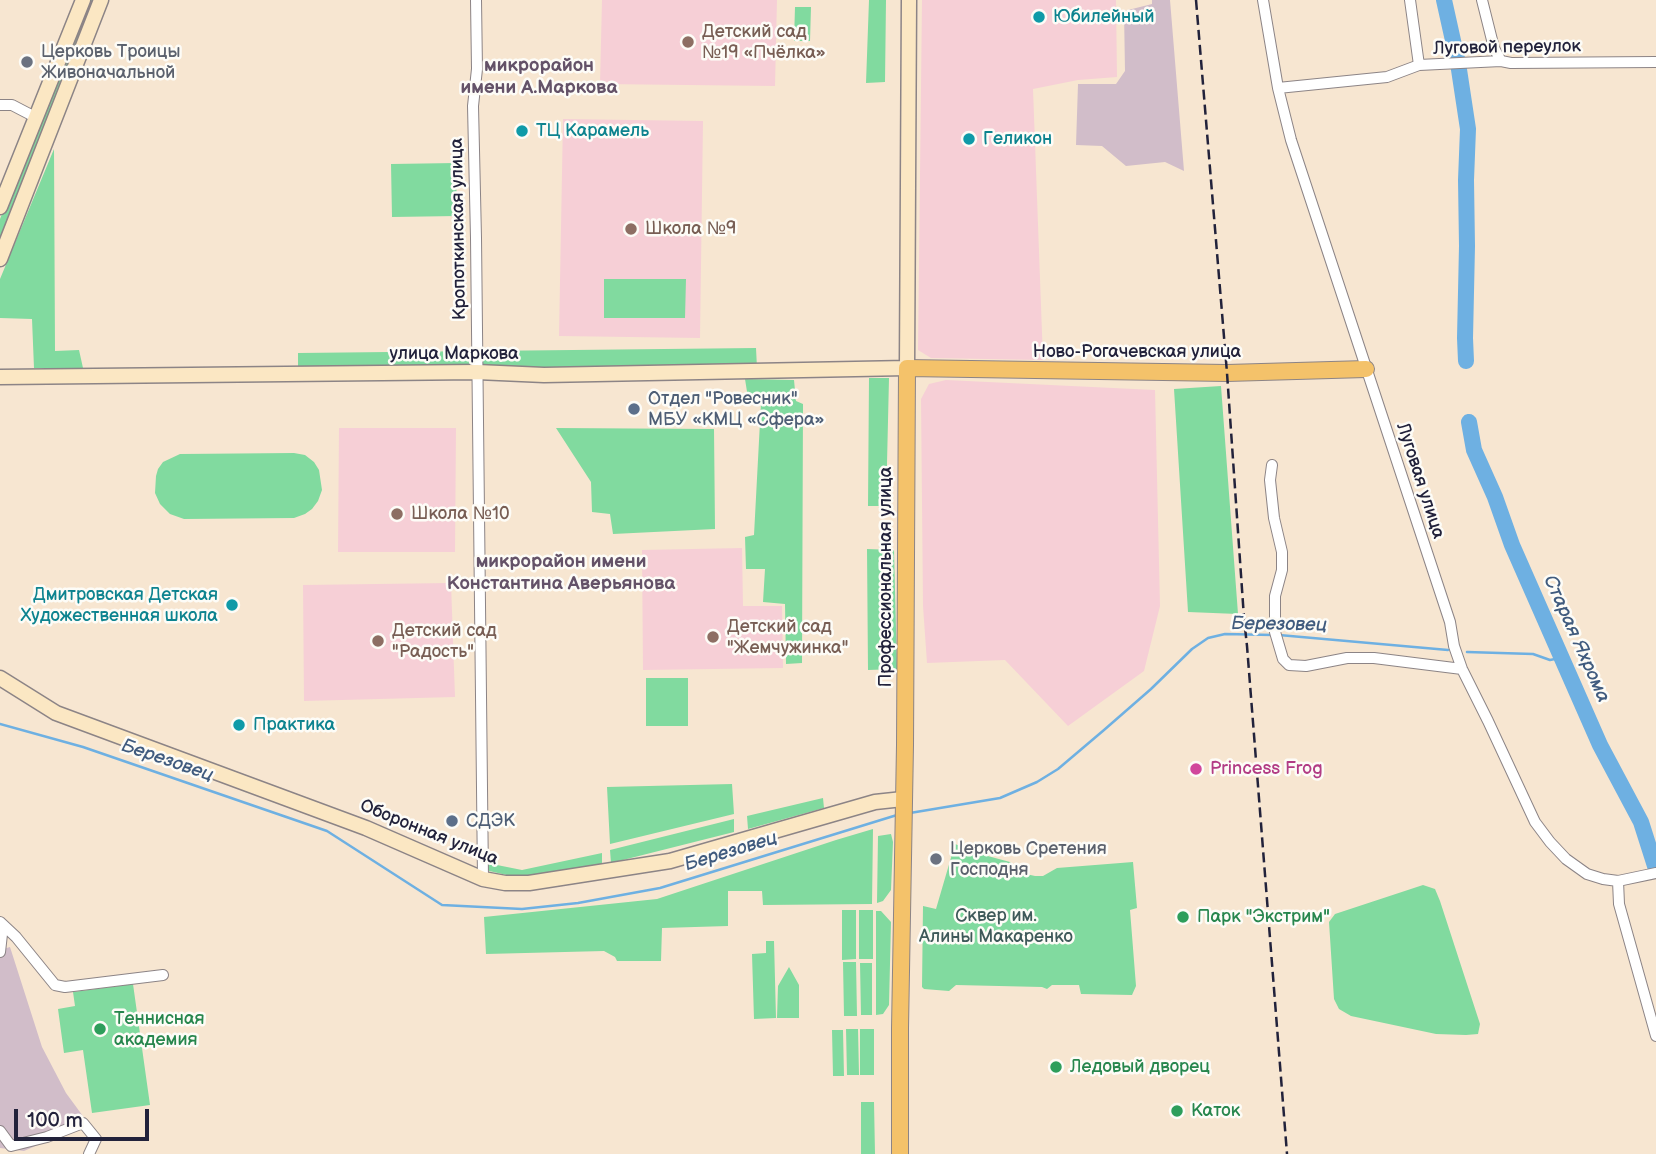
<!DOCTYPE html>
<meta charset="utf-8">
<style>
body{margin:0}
#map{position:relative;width:1656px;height:1154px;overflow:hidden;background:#f7e6d1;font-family:"Balsamiq Sans",sans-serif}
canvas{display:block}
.scale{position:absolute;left:14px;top:1109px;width:135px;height:32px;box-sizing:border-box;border:4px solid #22223b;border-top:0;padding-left:9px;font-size:21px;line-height:24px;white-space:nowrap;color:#22223b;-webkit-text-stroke:5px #fdfcf7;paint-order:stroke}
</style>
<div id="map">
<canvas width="1656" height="1154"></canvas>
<div class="scale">100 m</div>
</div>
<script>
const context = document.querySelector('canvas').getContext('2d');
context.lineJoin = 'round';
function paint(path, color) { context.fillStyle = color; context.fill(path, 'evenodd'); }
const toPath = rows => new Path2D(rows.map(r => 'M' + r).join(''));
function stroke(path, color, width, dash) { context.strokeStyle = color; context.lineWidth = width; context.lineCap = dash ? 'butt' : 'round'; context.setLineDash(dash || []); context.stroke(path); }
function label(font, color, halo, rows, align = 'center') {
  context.font = font + ' "Balsamiq Sans",sans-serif'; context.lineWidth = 5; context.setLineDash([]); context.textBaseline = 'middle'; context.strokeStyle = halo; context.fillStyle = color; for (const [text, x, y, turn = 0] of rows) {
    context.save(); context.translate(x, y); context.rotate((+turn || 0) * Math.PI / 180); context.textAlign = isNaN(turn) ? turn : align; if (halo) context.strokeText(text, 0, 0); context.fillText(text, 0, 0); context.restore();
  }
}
const built = toPath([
 [602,0,777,0,775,86,600,84],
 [922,0,1116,0,1117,77,1078,80,1033,89,1043,360,931,358,918,350],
 [563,119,703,121,700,338,559,336],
 [946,380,1155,390,1160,606,1144,671,1068,726,1005,660,927,663,923,606,921,399,929,384],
 [339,428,456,428,455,552,338,552],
 [742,548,743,606,782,606,783,668,643,670,642,550],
 [451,583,455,697,304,701,303,585]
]);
const industrial = toPath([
 [1152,0,1170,0,1184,171,1165,162,1126,166,1102,146,1076,145,1078,84,1116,84,1125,71,1124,11,1152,4],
 [10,947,42,1047,66,1093,88,1123,24,1151,0,1148,0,950]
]);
const green = toPath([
 [88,0,96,0,0,244,0,219],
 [869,0,886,0,885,82,866,83],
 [795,7,811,7,810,41,794,41],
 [54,149,55,351,79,350,83,368,34,368,32,319,0,318,0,279],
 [456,163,457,216,392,217,391,164],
 [604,279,686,279,685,318,604,318],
 [756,348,757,368,298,370,298,353],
 [869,378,889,378,886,506,868,506],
 [745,379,794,380,796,401,803,404,802,663,786,664,785,604,763,602,765,569,746,569,745,537,754,535,761,403,748,398],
 [1221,386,1238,614,1188,612,1174,389],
 [556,428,714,429,715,529,613,534,610,514,592,512,591,482],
 [294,453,305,455,314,462,319,470,322,490,318,501,312,509,305,514,294,518,184,519,170,514,160,504,155,493,156,476,158,469,163,462,180,454],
 [867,549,894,550,897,669,868,670],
 [646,678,688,678,688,726,646,726],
 [732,784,734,814,610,844,607,787],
 [823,798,824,808,748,829,747,816],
 [734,819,734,832,611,863,610,850],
 [873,829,872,904,763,905,762,891,728,891,728,926,662,928,661,961,617,961,615,957,604,951,486,954,484,917,657,899,836,840],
 [891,834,893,842,891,890,883,901,877,903,878,836],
 [955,844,984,855,1010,862,1017,869,1026,874,1035,876,1043,876,1057,868,1133,862,1137,908,1130,910,1136,986,1132,995,1081,994,1079,985,1052,985,1047,989,1042,987,956,985,949,991,924,989,922,987,923,906,936,909],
 [602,853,602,865,524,879,485,870,487,863,522,870],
 [1423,885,1435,889,1440,901,1480,1024,1478,1034,1466,1035,1436,1034,1351,1016,1339,1009,1334,999,1329,922,1335,914],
 [842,910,856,910,856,959,842,960],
 [859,910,873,910,873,959,859,959],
 [876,911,881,911,891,922,889,1005,883,1014,876,1015],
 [766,941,774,941,776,1018,754,1019,752,954,766,953],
 [843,962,856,962,857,1016,844,1016],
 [860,963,872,963,872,1015,861,1015],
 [789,967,799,985,799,1018,777,1018,778,986],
 [133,984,150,1105,92,1113,83,1050,64,1053,58,1009,75,1006,73,992],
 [846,1029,858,1029,859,1075,847,1075],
 [860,1029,874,1029,874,1075,860,1075],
 [832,1030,843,1030,844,1076,833,1076],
 [861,1102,874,1102,875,1154,861,1154]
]);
const stream = toPath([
 [1279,635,1448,650],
 [1467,652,1533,654,1550,660,1555,659,1559,654],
 [0,724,83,747,327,831,442,905,522,909,578,903,660,888,897,815],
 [910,813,1000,798,1037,782,1058,769,1104,730,1151,689,1192,649,1208,638,1225,634,1273,635]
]);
const river = toPath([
 [1444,0,1458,63,1468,129,1466,180,1467,246,1465,338,1466,361],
 [1469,422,1474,450,1495,497,1512,545,1600,745,1641,822,1656,869]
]);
const street = toPath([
 [476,0,477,69,473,106,476,238,483,879],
 [1263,0,1278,88,1291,140,1450,622,1454,646,1462,669,1488,721,1535,822,1550,842,1566,859,1587,874,1603,879,1618,881,1656,873],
 [1410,0,1419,65],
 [1482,0,1494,48,1501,61],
 [1278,88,1387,77,1419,65,1501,61,1511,63,1656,62],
 [0,105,12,105,37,118],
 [1272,465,1270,480,1274,518,1282,552,1282,570,1275,596,1275,632,1283,659,1289,665,1306,666,1347,658,1374,658,1462,669],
 [1618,881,1619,904,1656,1036],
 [0,922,16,937,55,985,65,987,163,975],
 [0,952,3,925],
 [0,1131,11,1146,47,1137,83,1123,96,1139,89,1154]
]);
const secondary = toPath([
 [0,207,83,0],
 [0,259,101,0],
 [0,377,477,372,544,375,907,368,909,0],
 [0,678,56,713,366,828,483,879,505,883,529,883,670,861,875,802,903,799]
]);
const primary = toPath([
 [900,1154,900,1028,905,745,907,368,1227,373,1366,369]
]);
const rail = toPath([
 [1196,0,1227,373,1244,618,1247,646,1287,1154]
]);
const markers = [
 [1039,17,7,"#0f9aa8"],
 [688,42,7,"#8d6e63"],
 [27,62,7,"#6b7280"],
 [522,131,7,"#0f9aa8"],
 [969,139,7,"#0f9aa8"],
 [631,229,7,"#8d6e63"],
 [634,409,7,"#5c6f8a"],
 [397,514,7,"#8d6e63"],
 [232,605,7,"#0f9aa8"],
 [713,637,7,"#8d6e63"],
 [378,641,7,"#8d6e63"],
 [239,725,7,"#0f9aa8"],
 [1196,769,7,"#d1479c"],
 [452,821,7,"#5c6f8a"],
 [936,859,7,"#6b7280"],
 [1183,917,7,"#2e9e5b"],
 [100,1029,7,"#2e9e5b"],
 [1056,1067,7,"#2e9e5b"],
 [1177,1111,7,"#2e9e5b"]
];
const cultureNames = [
 ["Юбилейный",1053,17],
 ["ТЦ Карамель",536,131],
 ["Геликон",983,139],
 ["Дмитровская Детская",218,595,"right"],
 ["Художественная школа",218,616,"right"],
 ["Практика",253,725]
];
const educationNames = [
 ["Детский сад",702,32],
 ["№19 «Пчёлка»",702,53],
 ["Школа №9",645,229],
 ["Школа №10",411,514],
 ["Детский сад",727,627],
 ["\"Жемчужинка\"",727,648],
 ["Детский сад",392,631],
 ["\"Радость\"",392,652]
];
const streetNames = [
 ["Луговой переулок",1507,48,-1],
 ["Кропоткинская улица",459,229,-91],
 ["Ново-Рогачевская улица",1137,352],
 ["улица Маркова",454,354],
 ["Луговая улица",1420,481,72],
 ["Профессиональная улица",886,577,-90],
 ["Оборонная улица",429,833,22]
];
const worshipNames = [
 ["Церковь Троицы",41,52],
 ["Живоначальной",41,73],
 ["Церковь Сретения",950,849],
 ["Господня",950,870]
];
const serviceNames = [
 ["Отдел \"Ровесник\"",648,399],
 ["МБУ «КМЦ «Сфера»",648,420],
 ["СДЭК",466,821]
];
const hotelNames = [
 ["Princess Frog",1210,769]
];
const parkNames = [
 ["Сквер им.",996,916],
 ["Алины Макаренко",996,937]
];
const leisureNames = [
 ["Парк \"Экстрим\"",1197,917],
 ["Теннисная",114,1019],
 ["академия",114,1040],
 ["Ледовый дворец",1070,1067],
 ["Каток",1191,1111]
];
const neighbourhoodNames = [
 ["микрорайон",539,66],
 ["имени А.Маркова",539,88],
 ["микрорайон имени",561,562],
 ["Константина Аверьянова",561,584]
];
const waterNames = [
 ["Березовец",1279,625,1],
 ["Старая Яхрома",1576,639,66],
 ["Березовец",167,761,19],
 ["Березовец",731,852,-17]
];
paint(built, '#f6cfd6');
paint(industrial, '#d1bdc9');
paint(green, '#81da9f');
stroke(stream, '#6eb0e2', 2.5);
stroke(river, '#6eb0e2', 16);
stroke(street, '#8c8486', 12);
stroke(secondary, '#8c8486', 17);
stroke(primary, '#8c8486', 18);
stroke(street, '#fff', 10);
stroke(secondary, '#fbe7c3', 14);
stroke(primary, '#f4c26a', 16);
stroke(rail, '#22223b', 2.5, [10, 5]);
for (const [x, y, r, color] of markers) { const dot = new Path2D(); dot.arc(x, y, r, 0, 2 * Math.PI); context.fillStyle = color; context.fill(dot); stroke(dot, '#fdfcf7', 2.5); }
label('18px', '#0d838f', '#fdfcf7', cultureNames, 'left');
label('18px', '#785e54', '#fdfcf7', educationNames, 'left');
label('18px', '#22223b', '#fdfcf7', streetNames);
label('18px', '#5b616d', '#fdfcf7', worshipNames, 'left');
label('18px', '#4e5e75', '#fdfcf7', serviceNames, 'left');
label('18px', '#b23c85', '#fdfcf7', hotelNames, 'left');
label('18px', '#3e5959', '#fdfcf7', parkNames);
label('18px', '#27864d', '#fdfcf7', leisureNames, 'left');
label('bold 19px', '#645268', '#fdfcf7', neighbourhoodNames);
label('italic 19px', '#405b7e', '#fdfcf7', waterNames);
</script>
